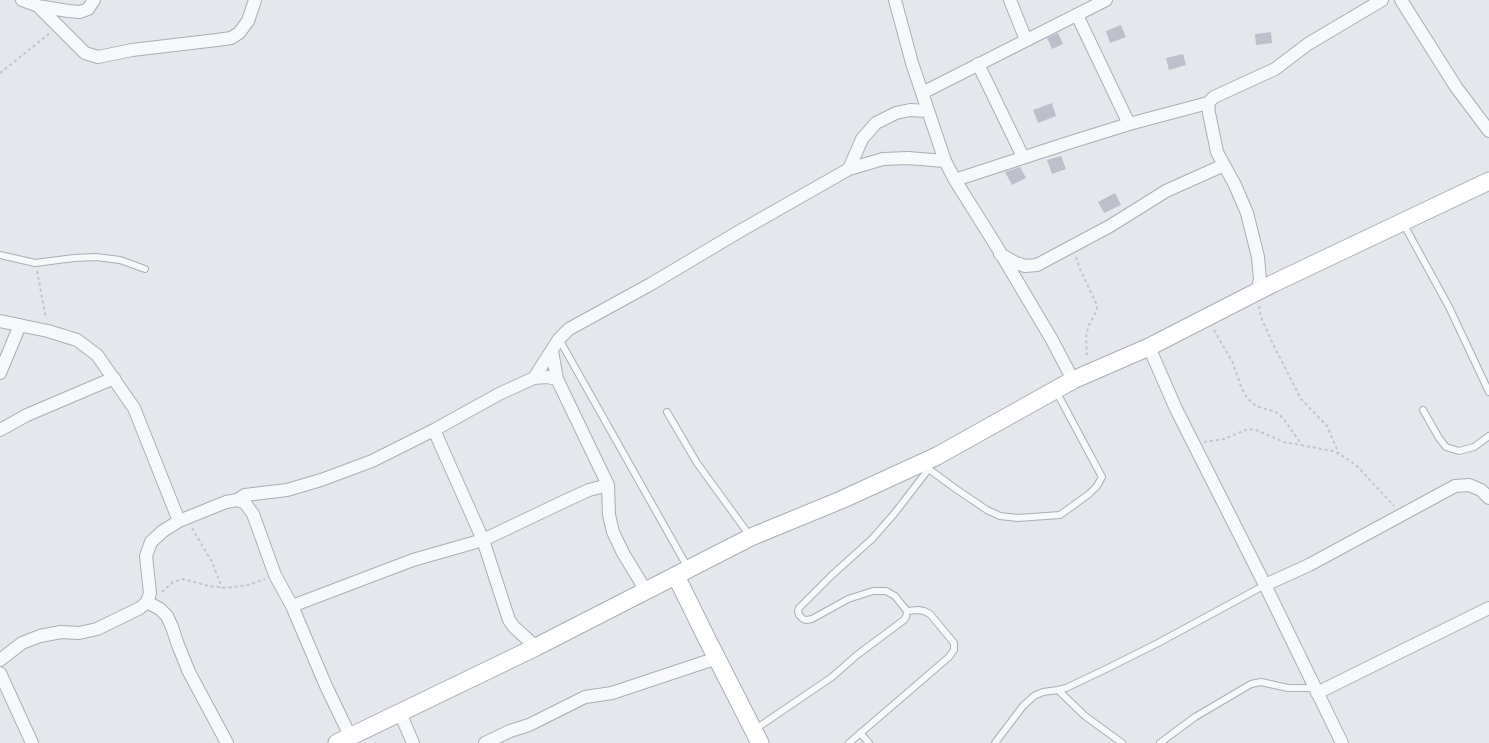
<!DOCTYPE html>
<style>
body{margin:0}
canvas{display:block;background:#e4e7ec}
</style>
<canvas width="1489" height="743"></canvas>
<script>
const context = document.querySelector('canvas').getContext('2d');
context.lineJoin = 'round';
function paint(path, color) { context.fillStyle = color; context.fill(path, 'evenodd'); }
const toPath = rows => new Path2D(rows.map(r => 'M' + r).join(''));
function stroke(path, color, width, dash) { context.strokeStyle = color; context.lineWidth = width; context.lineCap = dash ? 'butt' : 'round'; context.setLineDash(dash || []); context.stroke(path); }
const building = toPath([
 [1121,25,1126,37,1110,43,1106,31],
 [1271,32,1272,43,1256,45,1255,34],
 [1058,33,1063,44,1052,49,1047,38],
 [1183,54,1186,65,1169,70,1166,58],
 [1052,103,1056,116,1038,123,1033,110],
 [1061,156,1066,169,1052,174,1047,160],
 [1020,167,1026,178,1012,185,1005,172],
 [1115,193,1121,205,1104,213,1098,202]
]);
const path = toPath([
 [0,73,49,34],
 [1076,257,1080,269,1096,303,1097,310,1088,327,1086,337,1087,358],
 [37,271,46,318],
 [1259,306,1261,317,1272,342,1301,399,1327,426,1339,454],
 [1214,330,1232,361,1242,389,1248,399,1256,406,1276,412,1283,418,1302,445],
 [1204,442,1224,439,1248,429,1256,430,1284,442,1333,451,1346,458,1358,467,1394,506],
 [192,528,212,562,222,588],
 [162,592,173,582,183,579,209,586,227,588,248,585,265,579]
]);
const lane = toPath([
 [1403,223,1449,307,1489,392],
 [0,255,35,263,74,258,96,257,120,260,145,269],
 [559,339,688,568],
 [1423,410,1439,438,1446,447,1459,451,1474,447,1489,436],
 [667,412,697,463,750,536],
 [926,467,956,489,987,510,1000,516,1018,518,1060,515,1089,494,1097,486,1102,477,1056,391],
 [1058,690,1085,716,1122,743],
 [754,730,832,677,857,655,904,620,906,617,907,611,895,596,886,591,873,591,848,599,812,619,806,620,803,619,799,615,798,611,799,608,832,575,872,539,894,514,928,470],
 [860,733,869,743],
 [849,743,949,657,954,650,954,643,930,614,924,611,918,610,907,611],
 [995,743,1023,706,1034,696,1043,692,1058,690,1066,688,1106,669,1158,643,1265,585],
 [1160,743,1195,717,1251,684,1261,682,1288,688,1315,688]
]);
const street = toPath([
 [22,0,38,6,68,11,80,12,88,9,94,0],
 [895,0,912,63,945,161,955,180,997,247,1052,340,1073,380],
 [1010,0,1026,40],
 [1401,0,1456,87,1489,131],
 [38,6,85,53,98,57,132,50,217,40,231,38,239,33,248,21,255,0],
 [1077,15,1129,124],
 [978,64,1023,157],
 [922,93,1106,0],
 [849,169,862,139,876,123,896,113,910,110,928,111],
 [955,180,1068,143,1129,124,1208,103],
 [1000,254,1016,263,1025,266,1037,265,1110,226,1166,191,1224,165],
 [1257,292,1260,279,1258,257,1247,213,1235,185,1217,152,1209,113,1208,103,1214,97,1275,69,1308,44,1382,0],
 [0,321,48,331,77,340,97,355,134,408,179,521],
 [1149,347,1176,409,1265,585,1342,743],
 [552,351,557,379],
 [0,373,20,325],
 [534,378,559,339,569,329,651,284,740,231,849,169,883,159,908,158,945,161],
 [0,430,27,415,114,378],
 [434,430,483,540,509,620,514,627,536,647],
 [237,500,245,495,287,490,321,480,372,461,434,430,499,394,534,378,547,377,557,379,608,485,609,515,613,532,623,553,646,591],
 [1265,585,1309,565,1455,486,1469,485,1481,490,1489,498],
 [147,602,160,609,167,616,172,627,178,645,189,672,227,743],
 [292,606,413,560,483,540,567,500,589,490,608,485],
 [0,660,22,643,40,636,61,632,79,633,97,629,140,608,147,602,150,593,146,556,151,542,163,531,179,521,226,502,237,500,245,503,253,514,275,575,292,606,326,686,350,736],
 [0,673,32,743],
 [1317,693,1489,608],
 [400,713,413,743],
 [485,743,510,731,529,725,585,697,612,693,717,658]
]);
const secondary = toPath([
 [676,576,707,639,760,743],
 [337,743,536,647,751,537,841,500,937,456,1073,380,1149,347,1272,284,1489,181]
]);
paint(building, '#bbc0ca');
stroke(lane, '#a9aeb7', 8);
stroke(street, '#a9aeb7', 14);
stroke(secondary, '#a9aeb7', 19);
stroke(path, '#c2c5cb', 2, [3, 3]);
stroke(lane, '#f7f8fa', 6);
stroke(street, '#f7f8fa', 12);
stroke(secondary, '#fff', 17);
</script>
